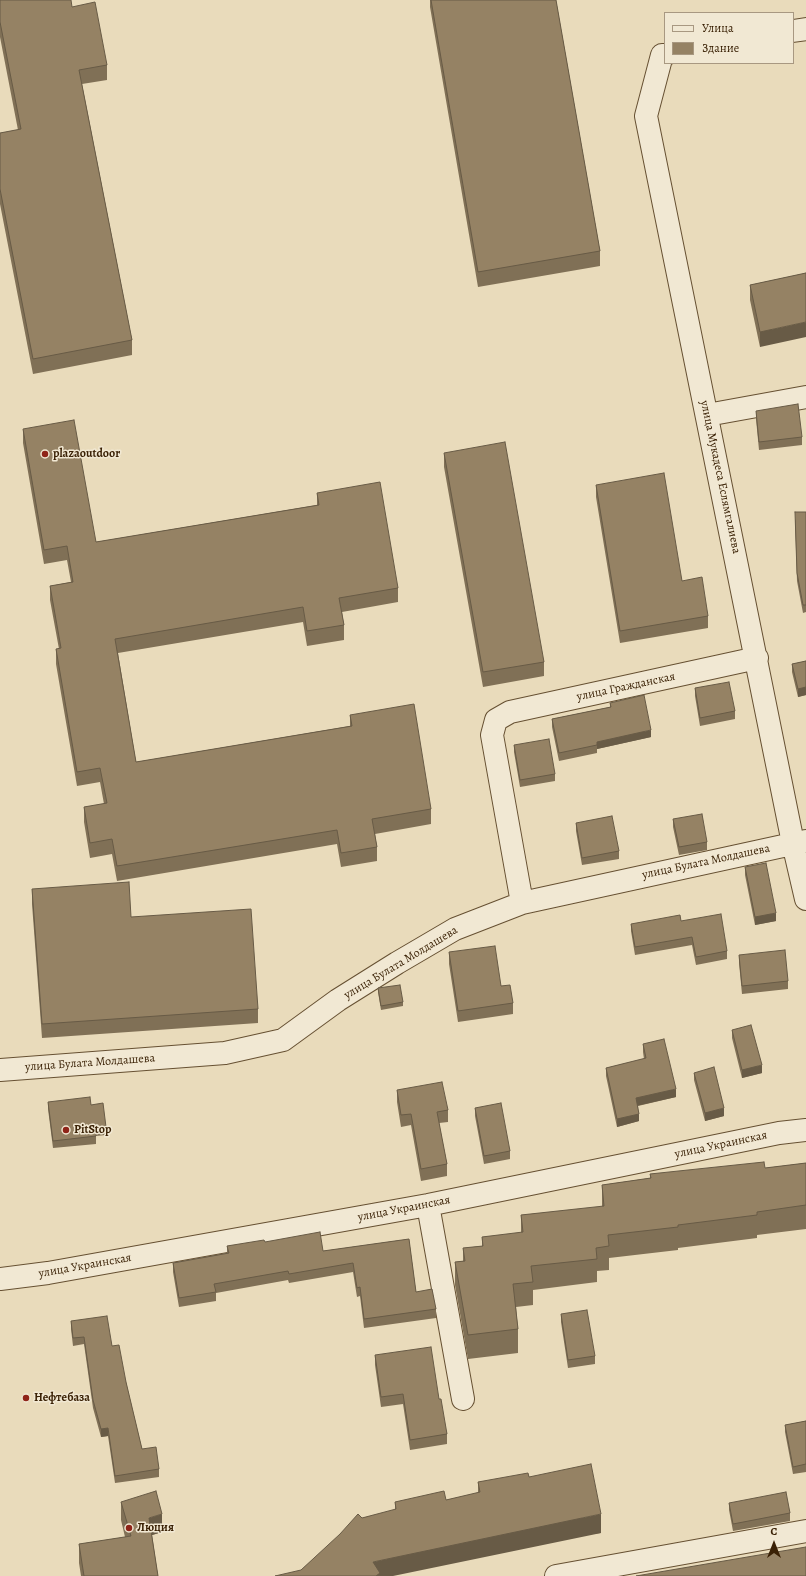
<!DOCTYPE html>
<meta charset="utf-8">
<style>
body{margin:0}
#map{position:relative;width:806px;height:1576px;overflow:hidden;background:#e9dbbb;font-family:Alegreya,serif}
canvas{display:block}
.legend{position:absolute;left:664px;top:12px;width:130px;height:52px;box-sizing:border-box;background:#f1e8d3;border:1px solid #a89881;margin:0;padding:5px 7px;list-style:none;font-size:12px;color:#3a2105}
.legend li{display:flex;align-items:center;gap:8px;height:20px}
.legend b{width:20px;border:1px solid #a89881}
.north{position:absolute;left:754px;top:1524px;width:40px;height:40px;-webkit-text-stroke:3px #f1e8d3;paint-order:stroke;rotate:0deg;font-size:11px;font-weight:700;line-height:16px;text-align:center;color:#3a2105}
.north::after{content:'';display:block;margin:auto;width:14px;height:18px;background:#3a2105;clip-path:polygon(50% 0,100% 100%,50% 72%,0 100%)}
</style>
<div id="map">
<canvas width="806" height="1576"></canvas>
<ul class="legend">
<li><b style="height:5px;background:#f1e8d3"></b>Улица</li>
<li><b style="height:11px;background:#958264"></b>Здание</li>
</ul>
<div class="north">С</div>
</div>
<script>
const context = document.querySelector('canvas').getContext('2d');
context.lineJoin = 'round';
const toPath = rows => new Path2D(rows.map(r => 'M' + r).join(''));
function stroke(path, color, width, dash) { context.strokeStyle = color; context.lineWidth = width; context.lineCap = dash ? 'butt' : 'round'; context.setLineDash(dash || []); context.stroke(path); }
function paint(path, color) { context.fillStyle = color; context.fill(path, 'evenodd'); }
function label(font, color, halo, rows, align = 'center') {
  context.font = font + ' Alegreya,serif'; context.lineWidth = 3; context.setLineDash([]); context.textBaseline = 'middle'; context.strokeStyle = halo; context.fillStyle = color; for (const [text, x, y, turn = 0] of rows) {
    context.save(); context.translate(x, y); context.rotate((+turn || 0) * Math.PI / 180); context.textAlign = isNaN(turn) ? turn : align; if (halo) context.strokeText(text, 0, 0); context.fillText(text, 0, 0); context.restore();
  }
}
const minor = toPath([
 [793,31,806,29],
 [665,55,662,55,646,116,793,843,806,899],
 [707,415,806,397],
 [522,903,492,735,496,720,510,712,757,658],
 [0,1070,225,1053,283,1040,338,1000,397,963,455,929,522,903,806,841],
 [428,1205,463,1399],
 [0,1279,48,1273,428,1205,779,1133,806,1130],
 [556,1576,806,1531]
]);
const wall = toPath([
 [0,0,72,7,107,65,107,80,82,84,132,340,132,355,33,374,0,204,0,133,18,130,0,37],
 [430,0,556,0,600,251,600,266,478,287,430,7],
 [806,273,760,347,750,300,750,285],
 [756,411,802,437,802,445,759,450,756,419],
 [23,429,96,542,317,505,317,493,398,588,398,602,342,612,344,625,344,640,307,646,303,622,118,653,136,762,350,726,350,715,431,809,431,824,375,834,377,847,377,861,341,867,337,844,117,881,112,854,90,858,84,822,84,807,104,804,100,782,77,786,56,664,56,649,59,649,50,600,50,586,71,582,67,560,44,564,23,443],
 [444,453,544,662,544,676,483,687,444,467],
 [596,485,682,581,708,616,708,628,620,643,596,497],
 [806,512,806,612,803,613,797,581,795,520],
 [806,661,806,695,798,697,792,672,792,664],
 [695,688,735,711,735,719,700,726,695,696],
 [610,703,651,737,597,749,597,753,559,761,552,727,552,719,610,707],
 [514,745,555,774,555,781,520,787,514,752],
 [673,819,707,842,707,850,679,855,673,827],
 [576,823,619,851,619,859,582,865,576,831],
 [745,867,776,921,755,925,745,875],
 [32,889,131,917,258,1009,258,1023,42,1038,32,904],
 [681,921,727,951,727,959,696,965,692,945,635,955,631,931,631,924],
 [449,952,501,986,513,1003,513,1014,458,1022,449,964],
 [739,955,788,981,788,989,742,994,739,963],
 [378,988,403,1002,403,1006,381,1010,378,992],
 [732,1030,762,1073,742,1078,732,1038],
 [643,1044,676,1097,638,1106,639,1121,617,1127,606,1076,606,1068,644,1059,643,1052],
 [694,1073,724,1116,705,1121,694,1080],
 [397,1090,448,1110,448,1122,439,1123,447,1164,447,1176,421,1181,411,1125,401,1127,397,1102],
 [48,1102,91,1105,106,1127,106,1135,96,1136,96,1144,53,1148,48,1109],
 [475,1108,510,1151,510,1159,484,1164,475,1116],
 [806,1163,806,1229,757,1235,757,1238,678,1248,678,1250,609,1258,609,1270,597,1271,597,1282,533,1290,533,1305,516,1307,518,1329,518,1353,468,1359,455,1285,455,1262,463,1261,463,1248,482,1246,482,1237,521,1233,521,1215,602,1207,602,1185,650,1178,650,1174,765,1168],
 [409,1239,416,1292,436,1309,436,1318,364,1328,360,1296,357,1297,353,1272,289,1283,288,1280,216,1293,216,1301,179,1307,173,1272,173,1263,227,1253,227,1246,265,1242,323,1251],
 [561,1314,595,1356,595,1364,568,1368,561,1322],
 [71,1321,112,1346,126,1382,142,1449,159,1469,159,1477,115,1483,108,1436,101,1437,93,1408,84,1344,73,1346,71,1329],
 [375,1355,439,1399,447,1434,447,1444,410,1450,403,1404,381,1407,375,1365],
 [806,1421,806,1472,793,1474,785,1432,785,1425],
 [529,1477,601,1533,301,1570,362,1518,395,1510,395,1502,446,1500,478,1493,478,1482],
 [121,1502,162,1532,152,1535,158,1576,81,1576,79,1563,79,1544,125,1537,121,1520],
 [729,1503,790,1513,790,1521,733,1531,729,1510]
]);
const shadedWall = toPath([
 [806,322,806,337,760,347,760,332],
 [806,687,806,695,798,697,798,689],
 [651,730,651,737,597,749,597,742],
 [776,913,776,921,755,925,755,917],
 [762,1065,762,1073,742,1078,742,1070],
 [676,1089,676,1097,636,1106,636,1098],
 [724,1108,724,1116,705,1121,705,1113],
 [639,1114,639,1121,617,1127,617,1119],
 [108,1428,108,1436,101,1437,101,1429],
 [162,1514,162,1532,149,1536,149,1518],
 [601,1514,601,1533,393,1576,373,1576,373,1562]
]);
const building = toPath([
 [0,0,71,0,72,7,95,2,107,65,79,70,132,340,33,359,0,189,0,133,21,129,0,22,0,0],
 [431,0,556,0,600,251,478,272,431,0],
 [806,273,806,322,760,332,750,285,806,273],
 [798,404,802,437,759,442,756,411,798,404],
 [74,420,96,542,319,505,317,493,380,482,398,588,339,598,344,625,307,631,303,607,115,639,136,762,352,726,350,715,414,704,431,809,372,819,377,847,341,853,337,830,117,866,112,839,90,843,84,807,107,803,100,768,77,772,56,649,61,648,50,586,73,582,67,546,44,550,23,429,74,420],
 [505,442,544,662,483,672,444,453,505,442],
 [664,473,682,581,702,577,708,616,620,631,596,485,664,473],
 [795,512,806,512,806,605,803,605,797,573,795,512],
 [806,661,806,687,798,689,792,664,806,661],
 [729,682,735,711,700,718,695,688,729,682],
 [644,695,651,730,597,742,597,745,559,753,552,719,611,707,610,703,644,695],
 [549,739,555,774,520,780,514,745,549,739],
 [702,814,707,842,679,847,673,819,702,814],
 [612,816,619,851,582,858,576,823,612,816],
 [766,863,776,913,755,917,745,867,766,863],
 [129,882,131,917,251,909,258,1009,42,1024,32,889,129,882],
 [721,914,727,951,696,957,692,937,635,947,631,924,680,915,681,921,721,914],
 [495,946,501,986,510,985,513,1003,458,1011,449,952,495,946],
 [785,950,788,981,742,986,739,955,785,950],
 [400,985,403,1002,381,1006,378,988,400,985],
 [751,1025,762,1065,742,1070,732,1030,751,1025],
 [664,1039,676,1089,636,1098,639,1114,617,1119,606,1068,646,1058,643,1044,664,1039],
 [714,1067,724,1108,705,1113,694,1073,714,1067],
 [442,1082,448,1110,437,1112,447,1164,421,1169,411,1114,401,1115,397,1090,442,1082],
 [90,1097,91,1105,103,1103,106,1127,96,1128,96,1136,53,1141,48,1102,90,1097],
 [501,1103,510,1151,484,1156,475,1108,501,1103],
 [764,1162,765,1168,806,1163,806,1205,757,1212,757,1215,678,1225,678,1227,608,1235,609,1246,596,1248,597,1259,531,1266,533,1282,513,1284,518,1329,468,1335,455,1262,465,1261,463,1248,483,1246,482,1237,523,1232,521,1215,604,1206,602,1185,651,1178,650,1174,764,1162],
 [320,1232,323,1251,409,1239,416,1292,432,1289,436,1309,364,1319,360,1287,357,1288,353,1263,289,1274,288,1271,214,1284,216,1292,179,1298,173,1263,229,1253,227,1246,264,1240,265,1242,320,1232],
 [587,1310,595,1356,568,1360,561,1314,587,1310],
 [107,1316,112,1346,119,1345,126,1382,142,1449,156,1447,159,1469,115,1476,108,1428,101,1429,93,1400,84,1337,73,1338,71,1321,107,1316],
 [431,1347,439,1399,441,1399,447,1434,410,1440,403,1394,381,1397,375,1355,431,1347],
 [806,1421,806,1464,793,1467,785,1425,806,1421],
 [591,1464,601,1514,373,1562,380,1573,376,1576,275,1576,301,1570,340,1534,358,1514,362,1518,396,1509,395,1502,444,1491,446,1500,480,1492,478,1482,528,1473,529,1477,591,1464],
 [156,1491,162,1514,149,1518,158,1576,84,1576,79,1544,131,1536,121,1502,156,1491],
 [786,1492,790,1513,733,1524,729,1503,786,1492],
 [806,1547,806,1576,636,1576,806,1547]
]);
const markers = [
 [45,454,4,"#8f2418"],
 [66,1130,4,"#8f2418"],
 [26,1398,4,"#8f2418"],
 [129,1528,4,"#8f2418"]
];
const poiNames = [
 ["plazaoutdoor",53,454],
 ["PitStop",74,1130],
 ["Нефтебаза",34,1398],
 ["Люция",137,1528]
];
const streetNames = [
 ["улица Мукадеса Еслямгалиева",720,477,78],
 ["улица Гражданская",626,687,-12],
 ["улица Булата Молдашева",706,862,-12],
 ["улица Булата Молдашева",401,963,-31],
 ["улица Булата Молдашева",90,1063,-4],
 ["улица Украинская",721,1145,-12],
 ["улица Украинская",404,1209,-11],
 ["улица Украинская",85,1266,-10]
];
stroke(minor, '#665032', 24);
stroke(minor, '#f1e8d3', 22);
paint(wall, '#807056');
paint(shadedWall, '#685b46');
paint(building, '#958264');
stroke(building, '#685b46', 1);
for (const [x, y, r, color] of markers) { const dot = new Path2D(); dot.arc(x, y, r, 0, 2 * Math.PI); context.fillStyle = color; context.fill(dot); stroke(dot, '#f1e8d3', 1.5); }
label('bold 12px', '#3a2105', '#f1e8d3', poiNames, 'left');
label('12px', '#3a2105', '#f1e8d3', streetNames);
</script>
